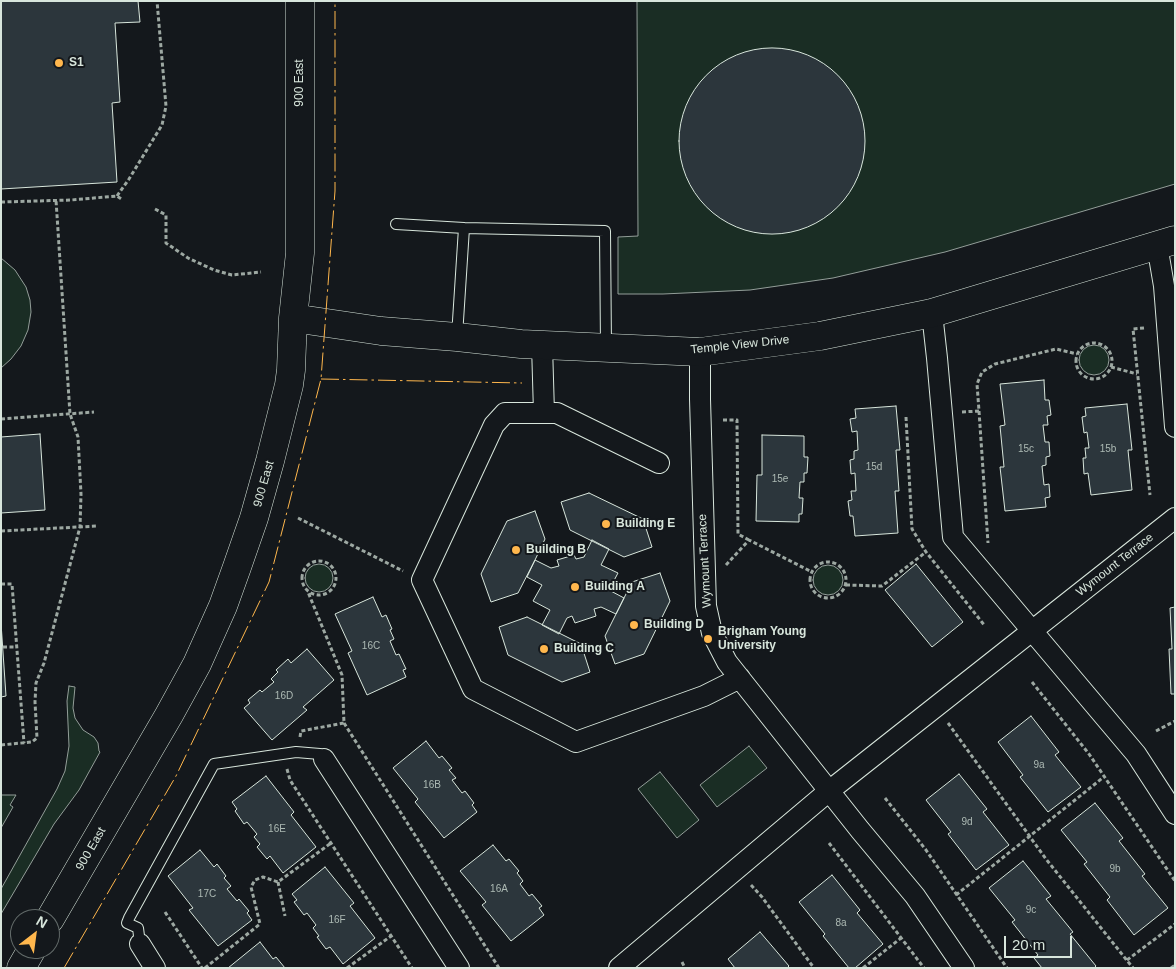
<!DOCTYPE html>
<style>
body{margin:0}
#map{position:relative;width:1176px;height:969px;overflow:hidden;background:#14181c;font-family:Helvetica,sans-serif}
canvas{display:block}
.frame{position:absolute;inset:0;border:2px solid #d8e6dc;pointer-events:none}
.north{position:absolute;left:10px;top:909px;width:50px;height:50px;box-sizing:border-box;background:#14181c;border:1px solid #626a69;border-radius:50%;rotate:30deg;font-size:14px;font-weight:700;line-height:20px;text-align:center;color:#d8e6dc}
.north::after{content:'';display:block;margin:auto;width:18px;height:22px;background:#ffb74d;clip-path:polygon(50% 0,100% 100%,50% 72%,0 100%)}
.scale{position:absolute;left:1004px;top:936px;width:68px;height:22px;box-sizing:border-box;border:2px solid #d8e6dc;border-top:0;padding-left:6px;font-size:15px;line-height:18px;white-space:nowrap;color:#d8e6dc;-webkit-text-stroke:4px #14181c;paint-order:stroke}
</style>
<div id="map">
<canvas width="1176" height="969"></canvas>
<div class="frame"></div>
<div class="north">N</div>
<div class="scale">20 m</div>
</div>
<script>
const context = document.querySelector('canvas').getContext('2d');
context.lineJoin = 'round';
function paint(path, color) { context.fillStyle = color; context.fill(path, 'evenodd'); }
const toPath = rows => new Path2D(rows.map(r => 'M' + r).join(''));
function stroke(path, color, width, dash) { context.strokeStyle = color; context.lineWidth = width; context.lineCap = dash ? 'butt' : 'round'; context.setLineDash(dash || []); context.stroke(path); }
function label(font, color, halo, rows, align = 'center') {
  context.font = font + ' Helvetica,sans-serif'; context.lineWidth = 4; context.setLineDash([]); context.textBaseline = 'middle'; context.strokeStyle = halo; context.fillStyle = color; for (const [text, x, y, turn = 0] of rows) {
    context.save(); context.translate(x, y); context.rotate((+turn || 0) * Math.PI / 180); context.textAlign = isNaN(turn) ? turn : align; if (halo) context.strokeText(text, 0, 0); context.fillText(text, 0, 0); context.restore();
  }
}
const green = toPath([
 [637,1,1175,1,1175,184,945,252,833,278,750,290,663,294,618,294,618,237,638,236,637,1],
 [1,258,15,270,26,287,30,300,31,312,28,330,21,346,11,359,1,368,1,258],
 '1079 360a15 15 0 1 1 30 0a15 15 0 1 1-30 0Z',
 '305 578a14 14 0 1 1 28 0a14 14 0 1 1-28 0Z',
 '813 580a15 15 0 1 1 30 0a15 15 0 1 1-30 0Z',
 [69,686,75,687,73,708,75,718,83,730,94,737,98,743,99,751,100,752,79,790,54,824,1,914,1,889,57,789,65,771,69,746,67,701,69,686],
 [749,746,767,768,717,807,700,785,749,746],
 [660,772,699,820,677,838,638,789,660,772],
 [1,795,16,795,10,805,13,807,1,828,1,795]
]);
const building = toPath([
 [1,1,138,1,140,22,115,23,120,102,112,103,117,182,1,189,1,1],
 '679 141a93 93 0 1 1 186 0a93 93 0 1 1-186 0Z',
 [1044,380,1045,400,1049,400,1051,415,1047,416,1048,425,1043,425,1045,442,1049,442,1050,456,1046,457,1046,465,1042,466,1044,485,1049,484,1050,497,1045,498,1046,507,1005,511,1000,467,1004,467,1000,426,1005,425,1000,384,1044,380],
 [1127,404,1132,450,1128,450,1132,490,1091,495,1088,473,1084,474,1083,458,1086,458,1085,448,1089,448,1087,432,1084,433,1082,417,1086,416,1085,408,1127,404],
 [896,406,900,450,896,450,899,491,895,491,898,533,855,536,853,516,850,516,848,501,852,500,851,491,856,491,855,473,851,474,850,460,854,459,854,451,858,450,857,431,852,432,850,419,856,418,855,409,896,406],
 [40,434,45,510,1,513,1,437,40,434],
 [762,435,804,436,804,457,808,457,807,473,804,473,804,482,800,482,799,498,803,498,802,514,799,514,799,522,756,521,757,475,762,475,762,435],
 [589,493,643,519,652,547,624,557,570,530,561,502,589,493],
 [535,511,545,539,535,560,518,593,491,602,481,574,507,521,535,511],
 [592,540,609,549,601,565,618,573,609,590,624,598,616,614,601,607,594,609,596,616,575,623,572,616,567,618,559,634,542,625,550,610,533,601,542,585,527,577,535,560,551,568,559,566,557,560,574,555,576,559,584,557,592,540],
 [916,564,963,622,932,647,885,590,916,564],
 [660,573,670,601,644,654,615,664,605,636,632,582,660,573],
 [373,597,382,617,386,615,392,629,390,630,394,639,390,641,396,655,399,654,406,669,403,670,406,677,367,695,348,653,352,651,335,614,373,597],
 [1175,607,1175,694,1171,694,1169,649,1172,649,1170,608,1175,607],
 [527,617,581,644,590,672,562,682,508,655,499,627,527,617],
 [1,623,6,696,1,697,1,623],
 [307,649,334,680,303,707,307,710,272,740,244,708,250,703,248,700,260,690,262,692,274,682,271,679,278,672,276,670,288,659,291,663,307,649],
 [1031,716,1059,752,1055,755,1081,787,1048,812,1020,777,1023,775,998,742,1031,716],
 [426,741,439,758,442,756,452,768,449,770,456,778,452,780,462,793,465,791,474,803,472,805,477,812,444,838,415,802,418,799,393,768,426,741],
 [959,774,987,809,983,812,1009,845,976,870,948,834,951,832,926,800,959,774],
 [266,776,294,812,291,815,316,847,283,873,270,856,267,859,257,847,260,844,254,837,257,834,247,822,244,824,235,811,237,809,232,802,266,776],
 [1095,803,1123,838,1119,841,1145,874,1142,876,1168,908,1134,935,1107,900,1110,897,1084,864,1087,862,1061,830,1095,803],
 [493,845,506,861,509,859,519,871,517,873,523,881,520,884,529,896,532,894,542,906,539,908,544,915,511,941,482,905,486,902,460,871,493,845],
 [200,850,214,867,217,864,226,876,224,878,231,886,227,889,237,901,239,899,249,911,247,913,252,920,218,946,189,910,193,908,168,876,200,850],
 [1023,861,1051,896,1046,899,1073,932,1070,934,1096,966,1094,968,1042,968,1034,958,1038,955,1012,922,1015,920,989,888,1023,861],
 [325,867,354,903,350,906,375,938,343,964,330,947,326,949,317,937,319,936,313,928,316,925,307,913,304,915,294,902,297,900,292,894,325,867],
 [832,875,860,910,857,913,883,944,855,968,849,968,823,936,825,934,799,902,832,875],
 [760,932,789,966,787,968,735,968,728,959,760,932],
 [260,942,273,959,276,957,285,968,228,968,260,942]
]);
const path = toPath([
 [117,196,129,179,162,125,166,106,157,1],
 [1,202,71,200,117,196,123,200],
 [155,209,166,215,166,243,188,258,214,270,232,275,261,272],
 [1144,328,1133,329,1150,495],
 '1076 361a18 18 0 1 1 36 0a18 18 0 1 1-36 0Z',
 [1111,367,1137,374],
 [979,411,988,543],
 [962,412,979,411,977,384,982,372,995,364,1056,349,1077,354],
 [906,417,912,529,926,552,985,626],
 [1,419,94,412],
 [723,420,737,420,738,534,749,540],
 [298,518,403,571],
 [1,531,98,526],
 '302 578a17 17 0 1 1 34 0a17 17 0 1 1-34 0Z',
 '810 580a18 18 0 1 1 36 0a18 18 0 1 1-36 0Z',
 [726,565,749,540,812,572],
 [1,584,12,584,24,743],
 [846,585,882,586,926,552],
 [3,647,17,647],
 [1032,682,1089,754,1175,881],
 [344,723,499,968],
 [948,723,1046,859,1133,968],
 [1156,731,1175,721],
 [300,737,301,731,344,723,342,675,308,592],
 [1,745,32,742,37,738,35,702,36,683,44,663,80,527,81,494,78,437,70,414,56,200],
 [287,769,290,780,412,968],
 [885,798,926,850,1007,968],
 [829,843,924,968],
 [278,882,285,916],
 [751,885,762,897,814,968],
 [956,895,1105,776],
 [165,912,202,968],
 [1127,960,1175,924],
 [682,962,685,968],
 [205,968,260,924,251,887,255,880,263,877,278,882,331,843],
 [347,968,391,936],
 [863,968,901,938],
 [1171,968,1175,965]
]);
const lane = toPath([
 [396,224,464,228],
 [457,336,464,228,605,231,606,347],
 [140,944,138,928,127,923,129,918,214,764,296,752,320,754,324,759]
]);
const street = toPath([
 [1157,245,1164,286,1175,427],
 [932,313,937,358,953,537,1136,754,1175,814],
 [542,345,544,413],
 [700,352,700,399,706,606,712,633,727,662,860,830,915,896,964,968],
 [659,463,557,413,505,413,494,425,422,580,473,689,576,742,704,696,740,678],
 [324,759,459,968],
 [140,944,155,968],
 [619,968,829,791,1175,518]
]);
const secondary = toPath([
 [293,318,381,331,457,337,521,344,700,352,820,336,932,313,1175,240],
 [50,919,169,715,197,664,223,606,237,567,254,518,270,461,289,385,291,370,293,318,300,253,300,1],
 [21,968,32,949]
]);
const power = toPath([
 [321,379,522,383],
 [64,968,176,776,269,582,321,379,335,191,335,1]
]);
const markers = [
 [59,63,5,"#ffb74d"],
 [606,524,5,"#ffb74d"],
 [516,550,5,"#ffb74d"],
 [575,587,5,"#ffb74d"],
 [634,625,5,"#ffb74d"],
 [708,639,5,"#ffb74d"],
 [544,649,5,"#ffb74d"]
];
const numberNames = [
 ["15c",1026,449],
 ["15b",1108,449],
 ["15d",874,467],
 ["15e",780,479],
 ["16C",371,646],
 ["16D",284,696],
 ["9a",1039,765],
 ["16B",432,785],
 ["9d",967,822],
 ["16E",277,829],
 ["9b",1115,869],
 ["16A",499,889],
 ["17C",207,894],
 ["9c",1031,910],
 ["16F",337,920],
 ["8a",841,923]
];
const poiNames = [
 ["S1",69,63],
 ["Building E",616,524],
 ["Building B",526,550],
 ["Building A",585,587],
 ["Building D",644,625],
 ["Brigham Young",718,632],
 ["University",718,646],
 ["Building C",554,649]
];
const streetNames = [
 ["900 East",300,83,-90],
 ["Temple View Drive",740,345,-6],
 ["900 East",264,484,-74],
 ["Wymount Terrace",705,561,-93],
 ["Wymount Terrace",1115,565,-38],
 ["900 East",91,849,-60]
];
paint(green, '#1a2d24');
stroke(green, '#939e99', 1);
paint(building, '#2c363c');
stroke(building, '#d8e6dc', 1);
stroke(lane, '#d8e6dc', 12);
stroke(street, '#d8e6dc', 22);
stroke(secondary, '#d8e6dc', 29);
stroke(path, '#9da8a2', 3, [4, 2.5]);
stroke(lane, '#14181c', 10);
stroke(street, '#14181c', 20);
stroke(secondary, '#14181c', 28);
stroke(power, '#ffb74d', 1, [18, 4, 2.5, 4]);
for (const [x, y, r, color] of markers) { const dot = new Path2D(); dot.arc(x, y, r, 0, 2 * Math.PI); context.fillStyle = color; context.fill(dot); stroke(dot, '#14181c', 2); }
label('10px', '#adbab4', null, numberNames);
label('bold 12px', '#d8e6dc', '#14181c', poiNames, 'left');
label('12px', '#d8e6dc', '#14181c', streetNames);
</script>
